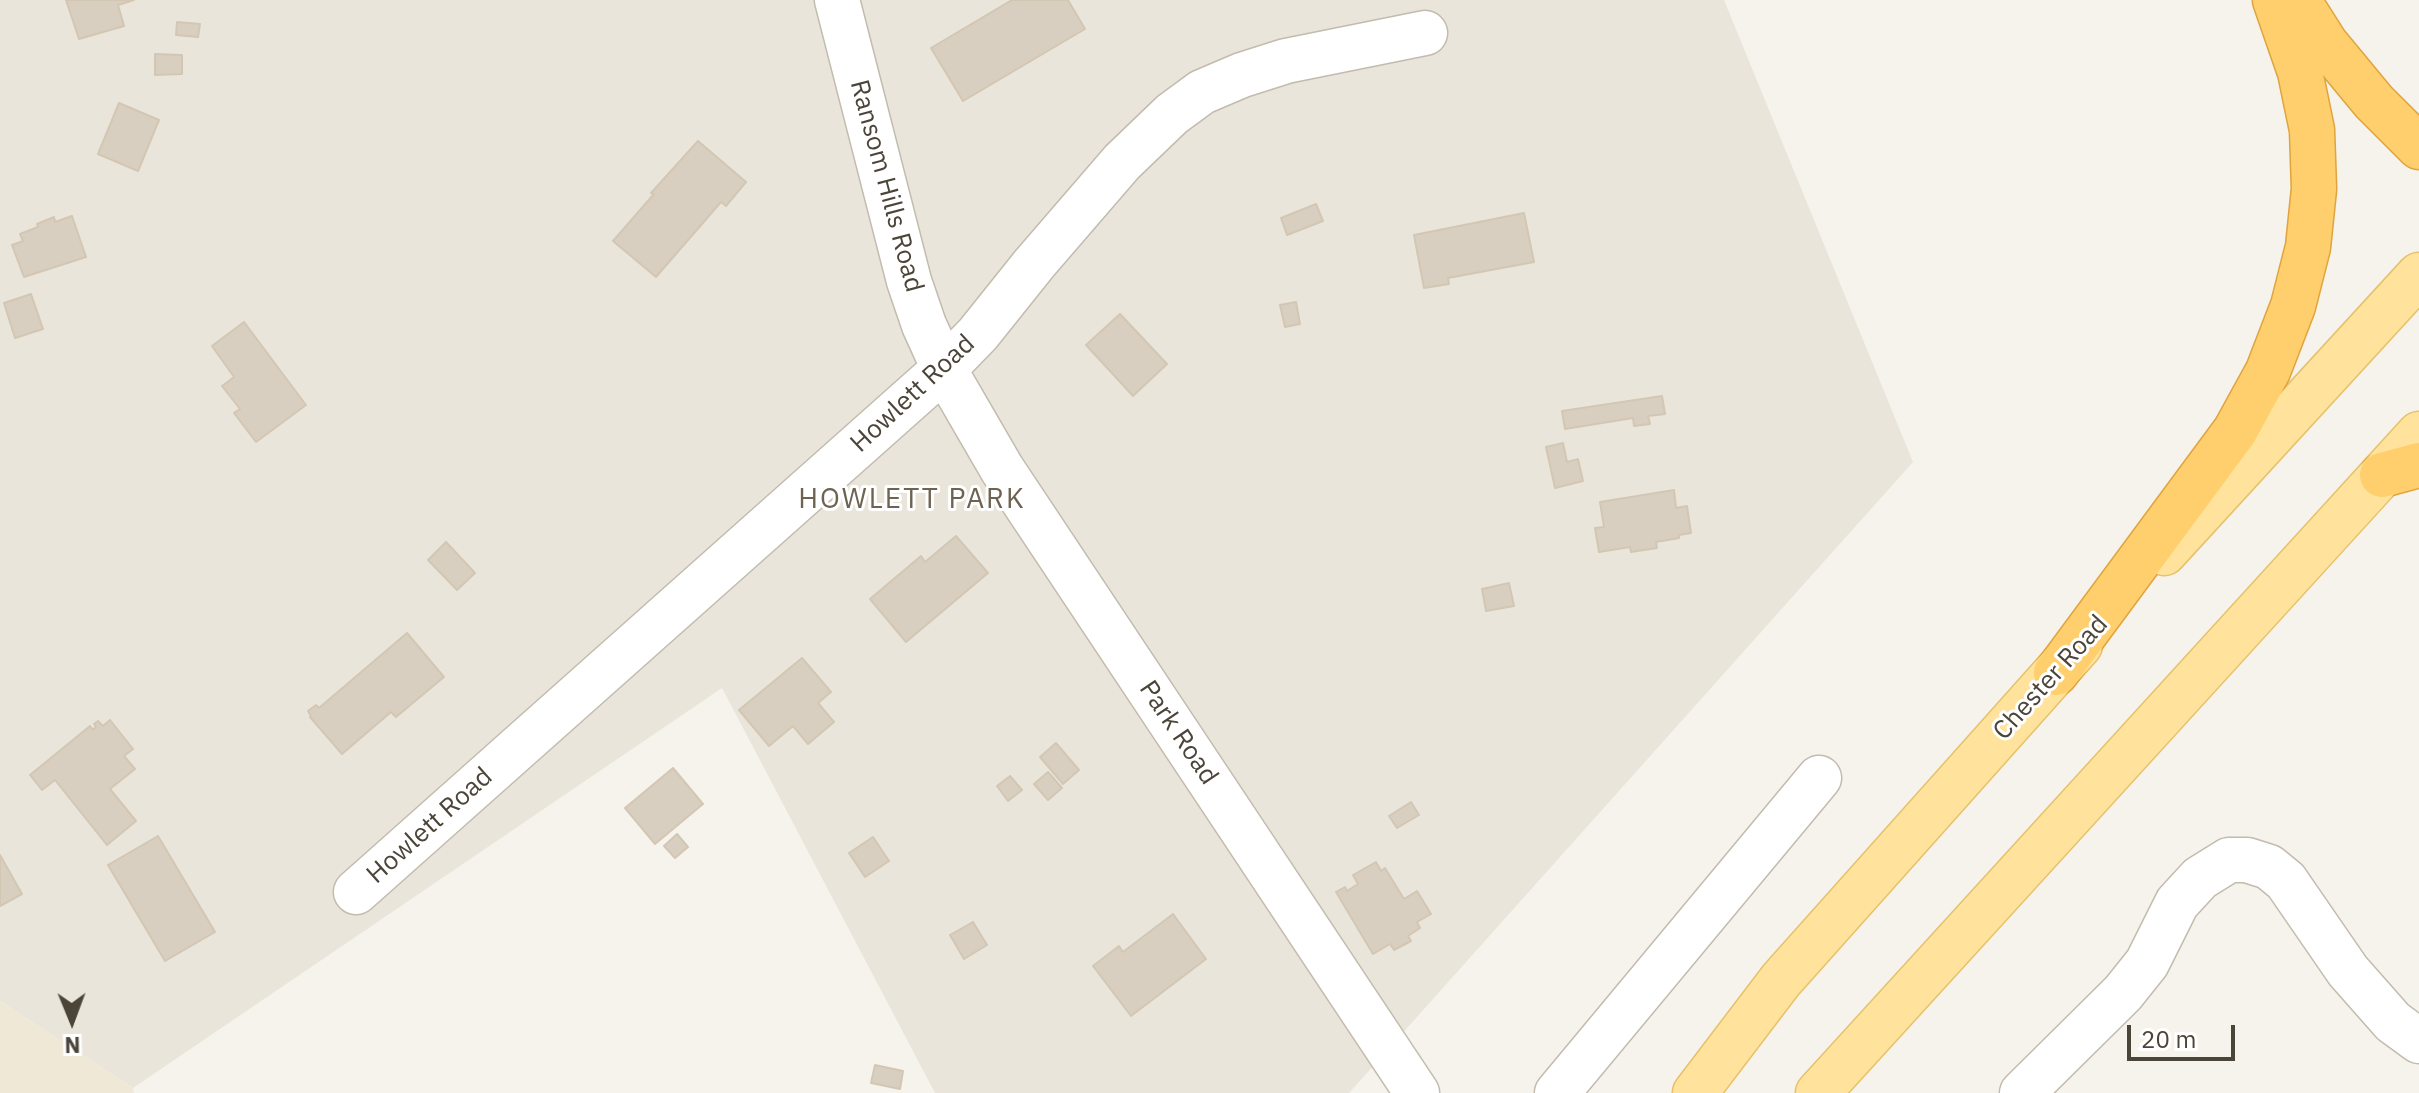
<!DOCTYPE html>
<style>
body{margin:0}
#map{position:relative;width:2419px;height:1093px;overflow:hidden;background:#f6f3ec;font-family:"IBM Plex Sans",sans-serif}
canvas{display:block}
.north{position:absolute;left:32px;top:981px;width:80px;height:80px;-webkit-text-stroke:6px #fff;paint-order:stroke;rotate:179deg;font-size:22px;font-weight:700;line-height:32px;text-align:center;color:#4b4439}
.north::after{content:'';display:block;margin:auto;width:28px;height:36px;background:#4b4439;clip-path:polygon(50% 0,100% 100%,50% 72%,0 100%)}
.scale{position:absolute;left:2127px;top:1025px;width:108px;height:36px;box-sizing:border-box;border:4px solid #4b4439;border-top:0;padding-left:10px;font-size:24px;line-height:28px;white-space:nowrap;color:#4b4439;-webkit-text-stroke:6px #fff;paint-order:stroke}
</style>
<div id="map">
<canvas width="2419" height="1093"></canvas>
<div class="north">N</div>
<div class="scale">20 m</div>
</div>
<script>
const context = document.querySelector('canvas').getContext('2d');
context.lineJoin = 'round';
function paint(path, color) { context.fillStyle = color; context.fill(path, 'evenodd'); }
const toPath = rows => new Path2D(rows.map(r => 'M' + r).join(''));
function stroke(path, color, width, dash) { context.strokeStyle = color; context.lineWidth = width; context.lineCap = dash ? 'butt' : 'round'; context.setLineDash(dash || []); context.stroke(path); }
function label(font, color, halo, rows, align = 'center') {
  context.font = font + ' "IBM Plex Sans",sans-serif'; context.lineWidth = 6; context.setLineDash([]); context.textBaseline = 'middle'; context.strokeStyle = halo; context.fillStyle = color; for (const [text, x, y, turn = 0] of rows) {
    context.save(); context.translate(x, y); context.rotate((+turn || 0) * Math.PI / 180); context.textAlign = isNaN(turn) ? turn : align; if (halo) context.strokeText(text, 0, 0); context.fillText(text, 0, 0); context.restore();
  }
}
const residential = toPath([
 [0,0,1724,0,1913,462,1349,1093,935,1093,722,688,133,1088,0,1001]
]);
const education = toPath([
 [0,1001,133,1088,134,1093,0,1093]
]);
const building = toPath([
 [66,0,134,0,118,5,124,26,79,39,66,0],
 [1012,0,1068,0,1085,29,963,101,931,48,1012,0],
 [177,22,200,24,198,37,176,35,177,22],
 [155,54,182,55,182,74,155,75,155,54],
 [119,103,159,120,138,171,98,154,119,103],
 [698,141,746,182,726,206,721,202,656,277,613,241,654,194,651,193,698,141],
 [1316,204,1323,221,1287,235,1281,218,1316,204],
 [1524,213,1534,262,1448,278,1449,284,1424,288,1414,235,1524,213],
 [72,216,86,257,24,277,12,245,23,241,20,234,38,227,37,224,54,217,55,222,72,216],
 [31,294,43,329,15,338,4,303,31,294],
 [1296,302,1300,324,1285,327,1280,305,1296,302],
 [1120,314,1167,364,1133,396,1086,345,1120,314],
 [244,322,306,405,256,442,234,413,240,409,222,386,234,377,212,346,244,322],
 [1662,396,1665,414,1648,416,1650,424,1634,426,1633,418,1565,429,1562,411,1662,396],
 [1563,443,1567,462,1578,459,1583,481,1555,488,1546,447,1563,443],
 [1674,490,1676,508,1687,506,1691,533,1679,535,1679,538,1656,542,1657,548,1631,552,1630,547,1599,552,1595,528,1604,527,1600,502,1674,490],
 [956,536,988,573,906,642,870,599,921,556,925,562,956,536],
 [446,542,475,573,457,590,428,560,446,542],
 [1509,583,1514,606,1486,611,1482,589,1509,583],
 [407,633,444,677,396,717,391,712,342,754,310,717,311,716,308,711,316,705,319,708,407,633],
 [802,658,831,692,818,703,834,722,808,744,793,726,769,746,739,710,802,658],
 [110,720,133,749,124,756,135,769,110,789,136,821,107,845,55,780,42,790,30,775,90,726,93,730,96,727,94,724,98,721,103,726,110,720],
 [1056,743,1079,770,1063,784,1040,757,1056,743],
 [673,768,703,804,655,844,625,808,673,768],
 [1048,772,1062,788,1048,800,1034,784,1048,772],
 [1010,776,1022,790,1008,801,997,786,1010,776],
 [1411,802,1419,815,1397,828,1389,816,1411,802],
 [677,834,688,847,675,858,664,846,677,834],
 [158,836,215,932,165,961,108,865,158,836],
 [873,837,889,861,865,877,849,853,873,837],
 [0,855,22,894,0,906,0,855],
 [1376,862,1381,871,1385,868,1404,899,1417,891,1431,914,1417,922,1420,928,1408,936,1411,941,1394,950,1390,944,1373,954,1336,892,1345,887,1347,891,1358,884,1353,875,1376,862],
 [1173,914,1206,959,1131,1016,1093,966,1119,946,1123,952,1173,914],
 [973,922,987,945,964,959,950,935,973,922],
 [875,1065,903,1071,900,1089,871,1083,875,1065]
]);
const minor = toPath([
 [837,0,909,281,924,325,944,369,1002,469,1417,1093],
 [356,892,944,369,978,334,1034,264,1122,162,1172,114,1202,92,1242,75,1286,61,1425,33],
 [1557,1093,1819,778],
 [2022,1093,2123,993,2147,963,2177,903,2200,878,2229,860,2247,860,2269,867,2286,881,2348,971,2393,1022,2419,1041]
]);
const major = toPath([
 [2164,553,2419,275],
 [1695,1093,1781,980,2080,645],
 [1818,1093,2419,434]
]);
const highway = toPath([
 [2298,0,2326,44,2374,102,2419,147],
 [2382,475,2419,465],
 [2056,673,2235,431,2268,371,2293,306,2308,247,2314,189,2312,130,2300,72,2275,0]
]);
const streetNames = [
 ["Ransom Hills Road",886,186,75],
 ["Howlett Road",913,394,-43],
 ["Chester Road",2051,678,-48],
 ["Park Road",1178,733,56],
 ["Howlett Road",430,826,-42]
];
const neighbourhoodNames = [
 ["HOWLETT PARK",912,500]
];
paint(residential, '#eae5da');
paint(education, '#efe8d6');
paint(building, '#d8cfc1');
stroke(building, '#d3c7b4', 2);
stroke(minor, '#c2bbae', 47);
stroke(major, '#e6c16a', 47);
stroke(highway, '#e0a43c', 47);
stroke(minor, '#fff', 44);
stroke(major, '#ffe39c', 44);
stroke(highway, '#ffcf6e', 44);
label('26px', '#4b4439', '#fff', streetNames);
context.letterSpacing = '2px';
label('28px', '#6e6250', '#fff', neighbourhoodNames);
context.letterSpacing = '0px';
</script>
